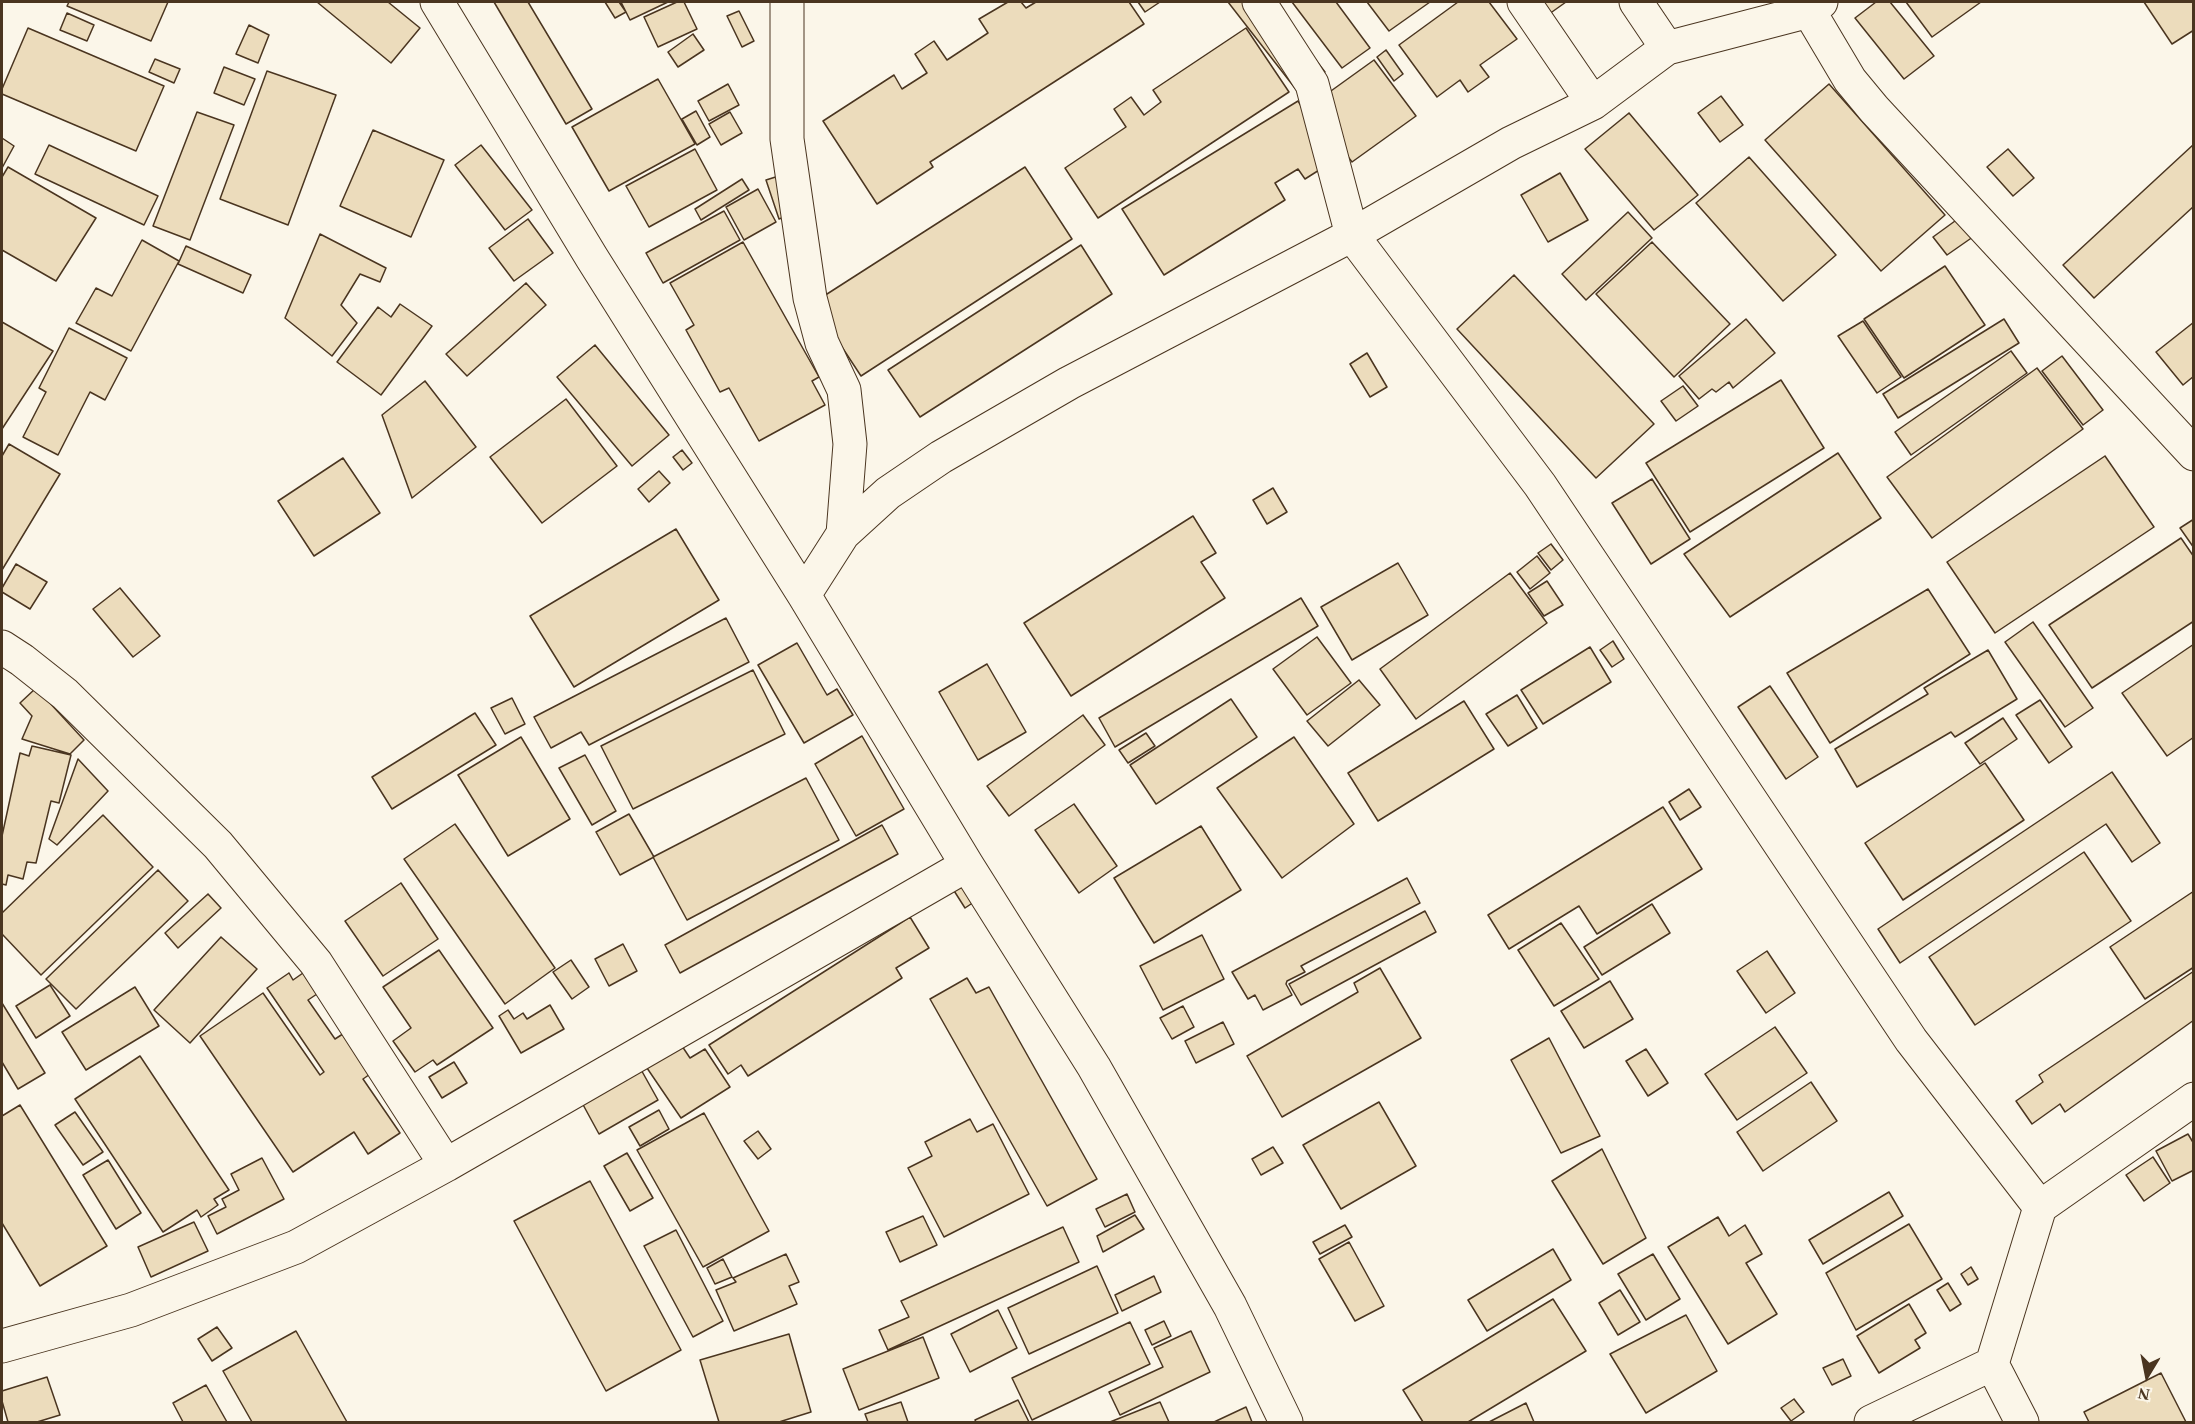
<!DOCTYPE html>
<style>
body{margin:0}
#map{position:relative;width:2195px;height:1424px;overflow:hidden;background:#fbf6e9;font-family:"Times New Roman",serif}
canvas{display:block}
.frame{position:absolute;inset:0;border:3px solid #4a3520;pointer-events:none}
.north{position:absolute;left:2117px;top:1346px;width:60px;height:60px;-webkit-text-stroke:4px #fbf6e9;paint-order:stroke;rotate:190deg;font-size:16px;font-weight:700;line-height:24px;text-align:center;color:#4a3520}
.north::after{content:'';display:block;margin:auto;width:21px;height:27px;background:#4a3520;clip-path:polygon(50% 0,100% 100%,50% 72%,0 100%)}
</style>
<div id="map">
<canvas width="2195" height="1424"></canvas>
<div class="frame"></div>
<div class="north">N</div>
</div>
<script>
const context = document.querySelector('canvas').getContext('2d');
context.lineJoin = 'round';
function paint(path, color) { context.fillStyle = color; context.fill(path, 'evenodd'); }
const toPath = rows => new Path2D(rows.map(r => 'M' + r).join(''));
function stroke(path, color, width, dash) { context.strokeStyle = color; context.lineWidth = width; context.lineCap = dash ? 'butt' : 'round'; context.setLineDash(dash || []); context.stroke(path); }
const building = toPath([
 [69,2,168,2,151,41,67,6,69,2],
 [317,2,388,2,420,28,391,63,317,2],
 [494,2,528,2,592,109,566,124,494,2],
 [605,2,619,2,626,12,615,18,605,2],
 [621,2,668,2,630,20,621,2],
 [677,2,684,2,697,29,658,47,644,17,677,2],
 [1008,2,1021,2,1026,8,1036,2,1129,2,1144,24,930,162,933,167,877,204,823,121,894,75,902,89,927,73,915,54,934,41,947,60,988,33,979,19,1008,2],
 [1138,2,1160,2,1145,12,1138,2],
 [1228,2,1271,2,1325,72,1298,92,1228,2],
 [1292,2,1336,2,1370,48,1342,68,1292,2],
 [1367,2,1430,2,1389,31,1367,2],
 [1458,2,1489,2,1517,39,1480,65,1489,77,1468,92,1460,80,1437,97,1399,45,1458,2],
 [1507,2,1566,2,1528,29,1507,2],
 [1876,2,1890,2,1934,56,1904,79,1855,18,1876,2],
 [1906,2,1981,2,1932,37,1906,2],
 [2144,2,2194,2,2194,30,2172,44,2144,2],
 [739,11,754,41,742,47,727,16,739,11],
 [67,13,94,25,87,41,60,30,67,13],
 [249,25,269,35,258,63,236,54,249,25],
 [28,28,164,86,136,151,2,94,2,89,28,28],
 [1246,28,1289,92,1098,218,1065,168,1126,127,1114,109,1131,97,1144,115,1161,102,1153,90,1246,28],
 [693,34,704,50,678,67,668,52,693,34],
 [1386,50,1403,74,1394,81,1377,57,1386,50],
 [155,59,180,69,174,83,149,72,155,59],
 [1374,60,1416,116,1352,162,1310,106,1374,60],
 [224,67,255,79,244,105,214,93,224,67],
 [267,71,336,95,288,225,220,199,267,71],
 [658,79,695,144,609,191,572,127,658,79],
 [728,84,739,105,709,121,698,101,728,84],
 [1829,84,1945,215,1881,271,1765,140,1829,84],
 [1721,96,1743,125,1720,142,1698,113,1721,96],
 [1298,101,1335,160,1305,179,1298,169,1275,183,1285,200,1164,275,1122,209,1298,101],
 [696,111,710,137,697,145,682,119,696,111],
 [197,112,234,125,190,240,153,226,197,112],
 [730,112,742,133,721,145,709,124,730,112],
 [1629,113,1698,195,1654,230,1585,149,1629,113],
 [373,130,444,160,411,237,340,206,373,130],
 [2,138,14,146,2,168,2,138],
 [2194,144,2194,206,2094,298,2063,265,2194,144],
 [49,145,158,196,144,225,35,174,49,145],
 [481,145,532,210,505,230,455,165,481,145],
 [695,149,717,190,649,227,626,186,695,149],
 [2008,149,2034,178,2013,196,1987,167,2008,149],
 [1749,157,1836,255,1783,301,1696,203,1749,157],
 [8,167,96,218,56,281,2,250,2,177,8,167],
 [1025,167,1072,239,861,376,813,303,1025,167],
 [1560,173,1588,220,1548,242,1521,195,1560,173],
 [782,175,795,213,779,219,766,180,782,175],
 [742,179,749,190,701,220,695,209,742,179],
 [758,189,776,222,744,240,726,207,758,189],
 [724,211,740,240,663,283,646,253,724,211],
 [1628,212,1652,238,1586,300,1562,274,1628,212],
 [1966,213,1980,232,1947,255,1933,237,1966,213],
 [528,219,553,253,514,281,489,248,528,219],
 [320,234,386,268,380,282,360,274,341,305,357,323,332,356,285,318,320,234],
 [142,240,179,261,131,351,76,323,96,288,112,296,142,240],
 [743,242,819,377,812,381,825,405,759,441,729,388,720,392,686,330,694,325,670,283,743,242],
 [1652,242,1730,324,1674,377,1596,294,1652,242],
 [1081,245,1112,294,920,417,888,370,1081,245],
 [186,246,251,275,243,293,178,264,186,246],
 [1945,266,1985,325,1904,378,1864,319,1945,266],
 [1514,275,1654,424,1596,478,1457,329,1514,275],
 [526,283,546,305,467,376,446,354,526,283],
 [400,304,432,326,381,395,337,362,378,307,391,317,400,304],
 [1746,319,1775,353,1733,388,1729,382,1716,392,1712,389,1699,399,1679,376,1746,319],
 [2004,319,2019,343,1898,418,1883,394,2004,319],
 [1863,321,1901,377,1877,393,1838,336,1863,321],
 [2,322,53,351,2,429,2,322],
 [2194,322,2194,376,2183,385,2156,352,2194,322],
 [69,328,127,358,105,400,90,392,58,455,23,437,46,392,39,388,69,328],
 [595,345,669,435,632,466,557,377,595,345],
 [2011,351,2027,373,1911,455,1895,432,2011,351],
 [1367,353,1387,387,1370,397,1350,364,1367,353],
 [2062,356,2103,410,2083,425,2042,371,2062,356],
 [2037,368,2083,429,1932,538,1887,477,2037,368],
 [1781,380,1824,448,1690,532,1646,463,1781,380],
 [425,381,476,447,412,498,382,415,425,381],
 [1683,386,1698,406,1676,421,1661,401,1683,386],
 [566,399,617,466,542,523,490,457,566,399],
 [9,444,60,474,2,570,2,456,9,444],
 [682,450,692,463,683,470,673,457,682,450],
 [1838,453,1881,518,1730,617,1684,554,1838,453],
 [2105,456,2154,527,1995,633,1947,562,2105,456],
 [343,458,380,513,314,556,278,501,343,458],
 [659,471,670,483,649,502,638,489,659,471],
 [1652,479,1690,539,1651,564,1612,503,1652,479],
 [1273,488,1287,512,1267,524,1253,500,1273,488],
 [1193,516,1216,553,1201,562,1225,598,1071,696,1024,623,1193,516],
 [2194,519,2194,548,2180,528,2194,519],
 [676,529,719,600,574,687,530,616,676,529],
 [2181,538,2194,557,2194,621,2092,688,2049,625,2181,538],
 [1551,544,1563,560,1551,570,1538,553,1551,544],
 [1537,556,1550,573,1530,589,1517,572,1537,556],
 [1398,563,1428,615,1352,660,1321,607,1398,563],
 [16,564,47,582,30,609,2,592,2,588,16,564],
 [1510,573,1547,623,1416,719,1380,669,1510,573],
 [1547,581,1563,605,1544,616,1528,593,1547,581],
 [120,588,160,636,133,657,93,609,120,588],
 [1928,589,1970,654,1830,743,1787,673,1928,589],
 [1301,598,1318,626,1115,747,1099,718,1301,598],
 [726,618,749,662,589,745,581,732,551,748,534,717,726,618],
 [2033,622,2093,708,2065,727,2005,642,2033,622],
 [1317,637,1351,683,1307,715,1273,669,1317,637],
 [1613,641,1624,659,1612,667,1600,650,1613,641],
 [797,643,827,695,837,689,853,715,804,743,758,665,797,643],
 [2194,644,2194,737,2167,756,2122,693,2194,644],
 [1590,647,1611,682,1543,724,1521,690,1590,647],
 [1988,650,2017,699,1955,737,1951,732,1857,787,1835,749,1928,694,1924,688,1988,650],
 [987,664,1026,732,978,760,939,692,987,664],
 [753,670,785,734,633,809,601,746,753,670],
 [1359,680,1380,705,1328,746,1307,721,1359,680],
 [1770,686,1818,757,1786,779,1738,707,1770,686],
 [36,688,84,740,70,754,22,739,32,716,20,703,36,688],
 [1517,695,1537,728,1508,746,1486,714,1517,695],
 [512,698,525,724,505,734,491,708,512,698],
 [1231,699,1257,737,1156,804,1130,765,1231,699],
 [2040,700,2072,747,2049,763,2016,715,2040,700],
 [1464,701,1494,749,1378,821,1348,773,1464,701],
 [475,713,496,745,392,809,372,777,475,713],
 [1083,715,1105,745,1009,816,987,786,1083,715],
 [2003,718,2017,739,1980,764,1965,743,2003,718],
 [1146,733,1155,746,1128,763,1119,750,1146,733],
 [862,736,904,809,856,836,815,764,862,736],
 [521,737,570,819,508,856,458,775,521,737],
 [1294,737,1354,824,1282,878,1217,788,1294,737],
 [32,746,71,755,59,803,51,801,36,863,27,862,23,879,8,875,6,885,2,884,2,836,20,753,29,756,32,746],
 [585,755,616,811,592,825,559,768,585,755],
 [78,759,108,791,57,845,49,839,78,759],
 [1985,763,2024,820,1903,900,1865,843,1985,763],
 [2112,772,2160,843,2132,862,2106,824,1900,963,1878,929,2112,772],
 [806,778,839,840,687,920,653,857,806,778],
 [1689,789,1701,807,1680,820,1669,802,1689,789],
 [1074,804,1117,866,1079,893,1035,830,1074,804],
 [1663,807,1702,869,1597,934,1579,906,1509,949,1488,915,1663,807],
 [629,814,654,857,620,875,596,832,629,814],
 [103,815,153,867,41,975,2,934,2,913,103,815],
 [455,824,555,968,505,1004,404,859,455,824],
 [882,825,898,854,680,973,665,945,882,825],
 [1201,826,1241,890,1154,943,1114,878,1201,826],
 [2084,852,2131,921,1975,1025,1929,957,2084,852],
 [158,870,188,901,76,1009,46,979,158,870],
 [969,875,983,896,965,908,951,886,969,875],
 [1407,878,1420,903,1301,966,1305,972,1287,981,1286,984,1292,995,1263,1010,1255,995,1248,999,1232,972,1407,878],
 [401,883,438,939,383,976,345,921,401,883],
 [2194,891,2194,967,2145,999,2110,947,2194,891],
 [208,894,221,908,178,948,165,933,208,894],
 [1652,904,1670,933,1602,975,1584,947,1652,904],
 [1425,911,1436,932,1301,1005,1289,984,1425,911],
 [910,917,929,948,896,968,902,978,748,1076,741,1065,728,1074,709,1045,910,917],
 [1561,923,1599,979,1554,1006,1518,950,1561,923],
 [1202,935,1224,979,1163,1010,1140,966,1202,935],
 [221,937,257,969,190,1043,154,1010,221,937],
 [623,944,637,971,609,986,595,959,623,944],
 [439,950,493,1028,437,1065,433,1060,415,1072,393,1041,411,1028,383,987,439,950],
 [1767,951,1795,993,1766,1013,1737,971,1767,951],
 [571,960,589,987,572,999,553,972,571,960],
 [1380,968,1421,1038,1282,1117,1247,1056,1358,992,1354,983,1380,968],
 [2194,971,2194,1020,2065,1112,2060,1104,2032,1124,2016,1101,2043,1082,2039,1075,2194,971],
 [289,973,293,980,303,973,317,994,308,1000,335,1039,349,1030,376,1070,363,1079,400,1133,368,1154,354,1132,293,1172,200,1036,263,993,320,1075,324,1072,267,988,289,973],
 [967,978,976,993,989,987,1097,1179,1047,1206,930,999,967,978],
 [1610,981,1633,1019,1584,1048,1561,1011,1610,981],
 [50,985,70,1016,36,1038,16,1006,50,985],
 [135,987,159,1026,86,1070,62,1032,135,987],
 [2,1003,45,1073,18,1089,2,1062,2,1003],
 [550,1005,564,1029,521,1053,499,1016,508,1010,514,1019,523,1013,527,1019,550,1005],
 [1183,1006,1194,1027,1172,1039,1160,1018,1183,1006],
 [1223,1022,1234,1044,1196,1063,1185,1041,1223,1022],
 [1775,1027,1807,1073,1737,1120,1705,1074,1775,1027],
 [1549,1038,1600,1136,1561,1153,1511,1060,1549,1038],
 [682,1046,690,1058,705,1049,730,1087,681,1118,647,1068,682,1046],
 [1646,1049,1668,1083,1648,1096,1626,1061,1646,1049],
 [140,1056,229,1190,214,1199,218,1205,201,1217,197,1210,163,1232,75,1099,140,1056],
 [454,1062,467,1083,442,1098,429,1077,454,1062],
 [639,1066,658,1100,599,1134,581,1101,639,1066],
 [1811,1082,1837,1121,1763,1171,1737,1132,1811,1082],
 [1379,1102,1416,1166,1341,1209,1303,1145,1379,1102],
 [20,1105,107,1246,40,1286,2,1223,2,1116,20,1105],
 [659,1110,669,1129,640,1146,629,1127,659,1110],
 [75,1112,103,1152,83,1165,55,1125,75,1112],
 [704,1113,769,1231,703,1267,637,1150,704,1113],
 [970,1119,977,1132,993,1124,1029,1194,944,1237,908,1168,932,1156,925,1142,970,1119],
 [758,1131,771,1149,758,1159,744,1141,758,1131],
 [2188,1134,2194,1144,2194,1170,2172,1181,2156,1151,2188,1134],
 [1273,1147,1283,1163,1261,1175,1252,1159,1273,1147],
 [1602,1149,1646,1238,1603,1264,1552,1181,1602,1149],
 [627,1153,653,1198,630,1211,604,1166,627,1153],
 [2153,1157,2170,1183,2144,1201,2126,1175,2153,1157],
 [262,1158,284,1199,217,1234,208,1216,226,1207,222,1199,239,1190,231,1174,262,1158],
 [108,1160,141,1213,116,1229,83,1175,108,1160],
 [590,1181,681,1350,606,1391,514,1221,590,1181],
 [1889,1192,1903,1216,1823,1264,1809,1240,1889,1192],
 [1127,1194,1135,1212,1105,1227,1096,1209,1127,1194],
 [1135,1215,1144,1229,1103,1252,1097,1236,1135,1215],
 [923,1216,937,1245,900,1262,886,1232,923,1216],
 [1718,1217,1729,1236,1745,1225,1762,1254,1746,1263,1777,1314,1728,1344,1668,1247,1718,1217],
 [194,1222,208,1251,151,1277,138,1247,194,1222],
 [1909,1224,1942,1279,1856,1330,1826,1273,1909,1224],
 [1345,1225,1352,1237,1320,1254,1313,1242,1345,1225],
 [1063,1227,1079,1262,888,1350,879,1330,909,1317,901,1301,1063,1227],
 [676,1230,723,1321,693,1337,644,1246,676,1230],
 [1349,1242,1384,1306,1355,1321,1319,1259,1349,1242],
 [1553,1249,1571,1280,1487,1331,1468,1300,1553,1249],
 [786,1254,799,1282,789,1286,797,1304,734,1331,716,1290,736,1282,733,1278,786,1254],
 [1653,1254,1680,1299,1646,1320,1618,1274,1653,1254],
 [723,1259,732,1277,715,1284,707,1268,723,1259],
 [1097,1266,1118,1313,1029,1354,1008,1308,1097,1266],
 [1971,1267,1978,1279,1968,1285,1961,1274,1971,1267],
 [1154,1276,1161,1292,1122,1311,1115,1295,1154,1276],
 [1948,1283,1961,1304,1950,1311,1937,1290,1948,1283],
 [1620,1290,1640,1322,1618,1335,1599,1303,1620,1290],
 [1553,1299,1586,1351,1468,1422,1423,1422,1403,1390,1553,1299],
 [1909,1304,1926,1333,1915,1340,1920,1348,1879,1373,1857,1336,1909,1304],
 [998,1310,1017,1348,970,1372,951,1334,998,1310],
 [1686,1315,1717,1371,1646,1413,1610,1354,1686,1315],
 [1164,1321,1171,1336,1152,1345,1145,1330,1164,1321],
 [1130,1322,1150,1364,1032,1420,1012,1378,1130,1322],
 [217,1327,232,1348,212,1361,198,1339,217,1327],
 [296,1331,347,1422,252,1422,223,1371,296,1331],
 [1191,1331,1210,1372,1120,1415,1109,1392,1163,1367,1154,1348,1191,1331],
 [789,1334,811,1412,779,1422,719,1422,700,1360,789,1334],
 [923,1337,939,1378,859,1410,843,1369,923,1337],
 [1843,1359,1851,1376,1832,1385,1823,1368,1843,1359],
 [2161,1373,2186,1422,2089,1422,2084,1412,2161,1373],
 [47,1377,60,1415,37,1422,8,1422,2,1401,2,1391,47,1377],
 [206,1385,227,1422,183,1422,173,1403,206,1385],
 [1794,1399,1804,1412,1791,1421,1781,1408,1794,1399],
 [1018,1400,1029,1422,976,1422,975,1420,1018,1400],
 [901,1402,908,1422,868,1422,865,1414,901,1402],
 [1160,1402,1169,1422,1110,1422,1160,1402],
 [1526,1403,1534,1422,1489,1422,1526,1403],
 [1246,1407,1252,1422,1214,1422,1246,1407]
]);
const minor = toPath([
 [437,2,592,258,804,595,967,865,1094,1067,1230,1306,1286,1422],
 [787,2,787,139,810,298,822,343,844,390,850,444,843,534],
 [1259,2,1312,84,1352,235,1540,485,1911,1040,2040,1207],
 [1524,2,1593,103],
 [1636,2,1667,48],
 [1809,11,1850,80,1874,109,2194,454],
 [804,595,843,534,888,493,941,457,1069,383,1352,235,1511,143,1593,103,1667,48,1809,11,1821,2],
 [2,647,22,660,65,694,218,845,316,963,446,1165],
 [2,1346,131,1310,296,1247,446,1165,967,865],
 [1992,1364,2022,1422],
 [1871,1422,1992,1364,2040,1207,2194,1099]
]);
paint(building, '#ecdcbc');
stroke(building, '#4a3520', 1.5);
stroke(minor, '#4a3520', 35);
stroke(minor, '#fbf6e9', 33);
</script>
